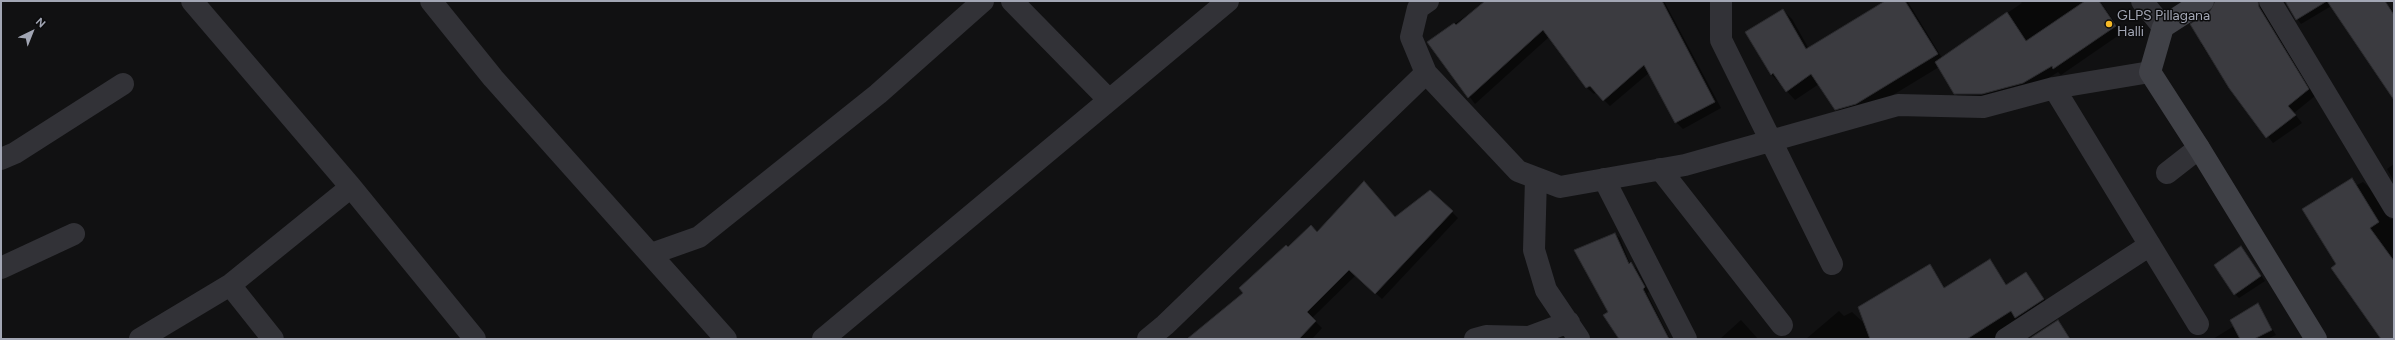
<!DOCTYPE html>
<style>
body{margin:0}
#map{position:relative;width:2395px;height:340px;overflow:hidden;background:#111112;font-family:Figtree,sans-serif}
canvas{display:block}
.frame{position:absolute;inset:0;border:2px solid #a2a6b4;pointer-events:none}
.north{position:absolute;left:12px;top:12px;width:40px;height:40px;-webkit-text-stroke:3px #0c0c0d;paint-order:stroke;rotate:43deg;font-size:11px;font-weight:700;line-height:16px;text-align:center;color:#a2a6b4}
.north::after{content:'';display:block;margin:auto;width:14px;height:18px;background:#a2a6b4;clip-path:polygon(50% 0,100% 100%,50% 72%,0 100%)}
</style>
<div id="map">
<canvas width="2395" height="340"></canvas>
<div class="frame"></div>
<div class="north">N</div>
</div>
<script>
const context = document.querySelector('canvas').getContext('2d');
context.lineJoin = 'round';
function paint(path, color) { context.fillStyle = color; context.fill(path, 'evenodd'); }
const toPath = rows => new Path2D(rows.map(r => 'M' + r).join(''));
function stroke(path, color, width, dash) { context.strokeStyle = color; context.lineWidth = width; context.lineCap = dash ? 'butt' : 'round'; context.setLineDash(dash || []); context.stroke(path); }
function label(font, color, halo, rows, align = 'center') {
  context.font = font + ' Figtree,sans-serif'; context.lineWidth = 3; context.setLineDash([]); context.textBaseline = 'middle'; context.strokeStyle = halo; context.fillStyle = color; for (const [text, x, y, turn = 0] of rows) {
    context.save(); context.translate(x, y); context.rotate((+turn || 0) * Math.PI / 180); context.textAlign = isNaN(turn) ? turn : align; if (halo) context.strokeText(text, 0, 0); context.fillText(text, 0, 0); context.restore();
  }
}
const shadow = toPath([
 [1487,1,1664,1,1721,108,1683,129,1676,122,1650,72,1610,106,1596,92,1594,94,1587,88,1549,37,1475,104,1429,42],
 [1886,1,1908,2,1942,58,2022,3,2020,1,2100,1,2122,33,2061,75,2058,72,2030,90,1961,100,1955,93,1939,67,1865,112,1844,118,1836,109,1819,84,1795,100,1771,74,1783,10,1792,19,1809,49],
 [2285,1,2337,1,2338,2,2301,24],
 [2385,2,2394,12,2394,68],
 [2258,4,2264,11,2315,96,2294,113,2302,123,2273,143,2230,88,2201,44],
 [2394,164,2394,181,2387,169],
 [2352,180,2357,185,2363,182,2371,189,2390,219,2394,219,2394,339,2383,339,2337,264],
 [1364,182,1395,218,1452,212,1458,218,1382,299,1356,275,1312,318,1322,328,1312,339,1189,339,1244,293,1288,248,1317,233],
 [1615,234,1620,238,1630,264,1636,268,1649,292,1647,293,1670,339,1629,339],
 [2241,247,2265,281,2239,298,2235,294],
 [1989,260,2007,285,2026,273,2049,305,2001,339,1806,339,1839,311,1844,316,1852,312,1866,325,1930,265,1945,288],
 [2257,305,2276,335,2267,339,2213,339,2234,326],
 [1741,320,1758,339,1720,339],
 [2058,321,2071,339,2031,339]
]);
const building = toPath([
 [1485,1,1662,1,1715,102,1675,123,1644,65,1603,101,1590,86,1586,88,1543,30,1468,98,1427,42,1454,23,1456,25,1485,1],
 [1885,1,1905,1,1938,54,1856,104,1835,110,1811,74,1786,92,1773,73,1771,75,1745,32,1783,9,1806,49,1885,1],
 [2085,1,2099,1,2116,26,2053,69,2052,66,2023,83,1982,94,1954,94,1935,62,2007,12,2026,41,2085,1],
 [2215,1,2258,1,2259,7,2309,89,2288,106,2296,115,2266,138,2229,88,2190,24,2210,11,2215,1],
 [2285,1,2385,1,2394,15,2394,100,2327,1,2296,20,2285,1],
 [2352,178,2379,222,2370,228,2394,261,2394,339,2381,339,2331,268,2336,264,2302,209,2352,178],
 [1364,181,1395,217,1430,190,1453,211,1375,294,1349,270,1307,312,1316,321,1299,339,1187,339,1243,293,1239,288,1286,245,1288,247,1311,225,1317,232,1364,181],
 [1615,233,1629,264,1631,262,1645,287,1643,289,1669,339,1619,339,1603,315,1608,312,1574,250,1615,233],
 [2241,246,2261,276,2234,295,2214,265,2241,246],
 [1990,259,2006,285,2026,272,2044,299,2015,318,2011,311,1967,339,1870,339,1858,307,1930,264,1944,288,1990,259],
 [2258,303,2272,330,2254,339,2240,339,2230,320,2258,303],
 [2058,320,2070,339,2029,339,2058,320]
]);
const street = toPath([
 [192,1,351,187,475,339],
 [431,1,493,78,726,339],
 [1012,1,1109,100],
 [1428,1,1418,8,1411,37,1426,73,1518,171,1560,187,1685,165,1898,105,1983,107,2054,88,2150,72],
 [1721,1,1721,40,1832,264],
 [2142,1,2163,27],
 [2270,1,2394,207],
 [2054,88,2198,324],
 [1,159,15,153,123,84],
 [1660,169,1782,325],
 [2167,173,2199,148],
 [1536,178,1534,250,1546,290,1579,339],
 [1604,179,1686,339],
 [651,254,699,237,878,94,983,1],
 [1,268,74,234],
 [230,285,273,339],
 [140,339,230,285,351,187],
 [823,339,1228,1],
 [1148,339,1165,325,1426,73],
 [1475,339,1486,336,1529,337,1569,322],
 [2006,339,2150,245]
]);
const secondary = toPath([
 [2203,1,2163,27,2150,72,2199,148,2316,339]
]);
const markers = [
 [2109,24,4,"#f6b926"]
];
const poiNames = [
 ["GLPS Pillagana",2117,16],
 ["Halli",2117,32]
];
paint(shadow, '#0007');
paint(building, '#3b3b40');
stroke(building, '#2b2b2e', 1);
stroke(street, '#323237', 22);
stroke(secondary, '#404147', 22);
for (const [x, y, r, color] of markers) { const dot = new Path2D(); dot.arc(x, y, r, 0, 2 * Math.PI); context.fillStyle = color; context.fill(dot); stroke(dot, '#0c0c0d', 1.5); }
label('14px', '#a2a6b4', '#0c0c0d', poiNames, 'left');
</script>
